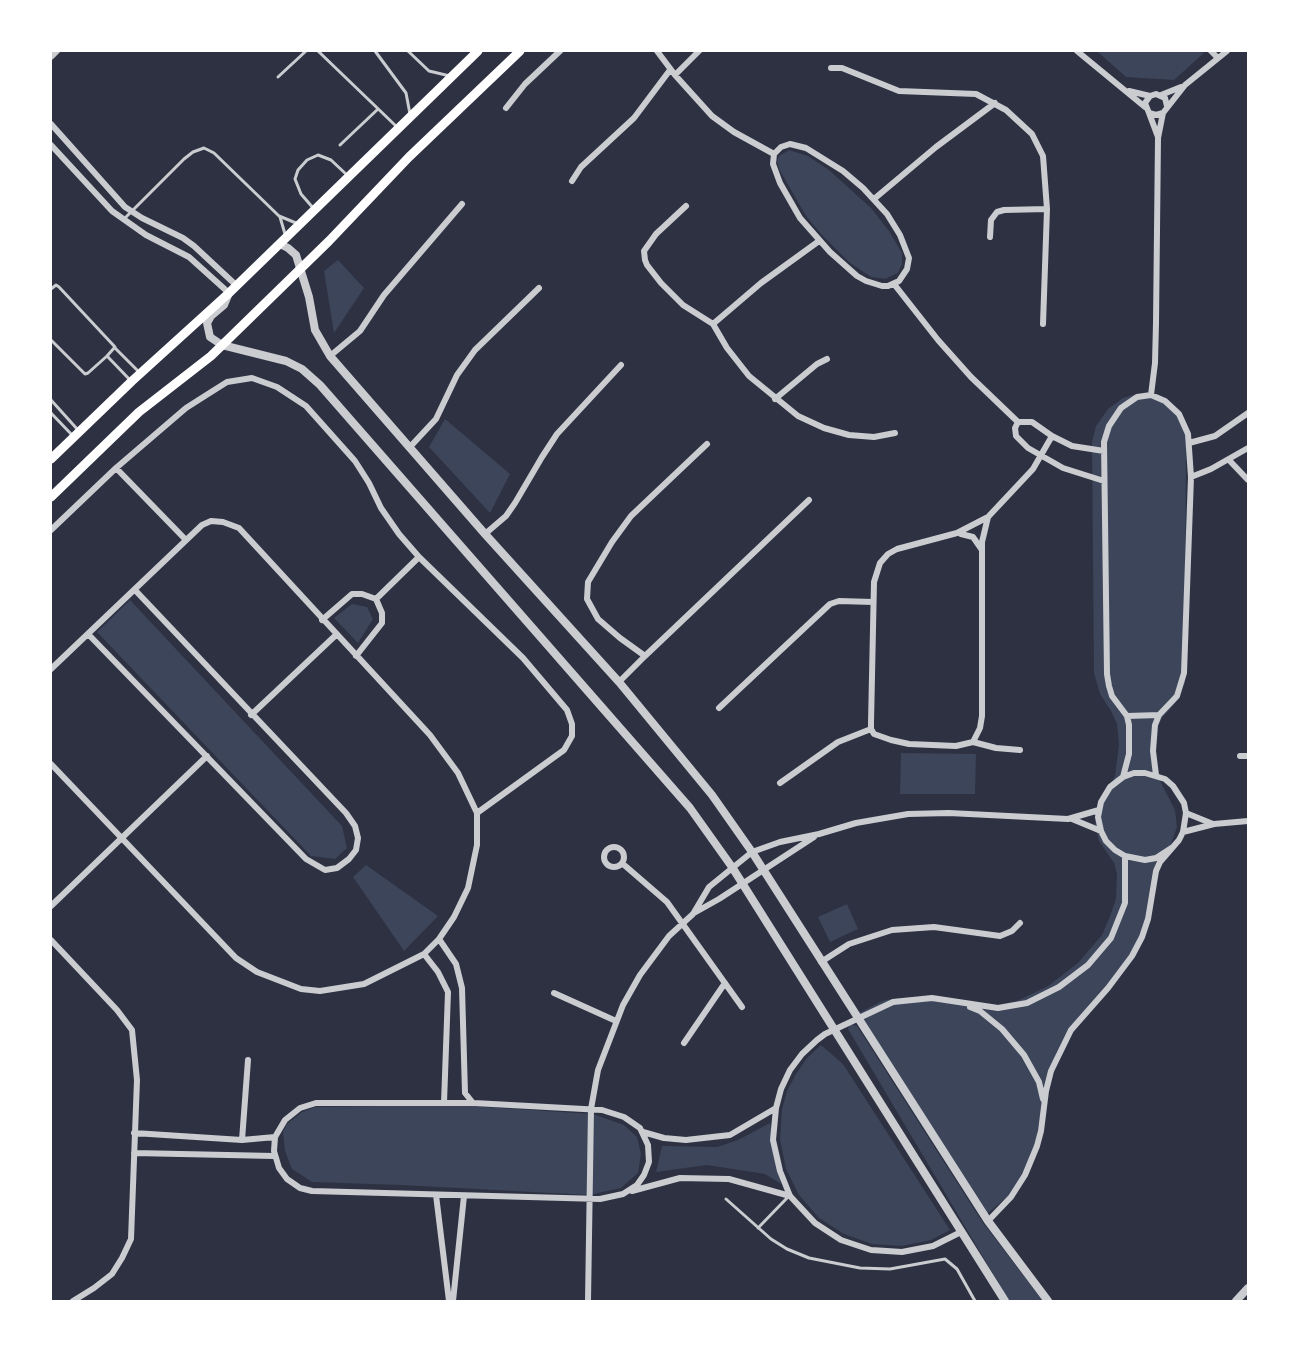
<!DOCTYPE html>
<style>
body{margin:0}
#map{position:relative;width:1299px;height:1352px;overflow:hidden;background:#2d3142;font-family:"Noto Serif",serif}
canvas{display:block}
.frame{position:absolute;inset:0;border:52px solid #fff;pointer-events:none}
</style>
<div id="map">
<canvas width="1299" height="1352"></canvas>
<div class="frame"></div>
</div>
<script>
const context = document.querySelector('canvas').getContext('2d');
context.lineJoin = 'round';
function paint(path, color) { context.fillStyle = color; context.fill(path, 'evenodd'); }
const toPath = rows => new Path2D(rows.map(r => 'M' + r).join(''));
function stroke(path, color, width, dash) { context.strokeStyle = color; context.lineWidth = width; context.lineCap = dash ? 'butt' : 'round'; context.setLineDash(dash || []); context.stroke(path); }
const green = toPath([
 [1100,51,1201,51,1204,53,1174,80,1126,77,1098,52],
 [789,150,808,156,829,170,871,208,889,231,902,253,902,264,898,273,885,279,871,277,849,262,821,234,806,216,779,169,777,161,779,156],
 [338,260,364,288,334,333,324,271],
 [1133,395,1143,395,1163,403,1177,415,1186,435,1185,683,1177,701,1162,718,1157,729,1154,749,1158,777,1175,810,1177,827,1170,847,1153,870,1145,918,1140,936,1130,954,1106,986,1069,1028,1056,1053,1035,1146,1023,1174,1009,1195,986,1215,859,1013,882,1001,897,998,921,997,987,1007,1017,1001,1048,986,1078,963,1102,935,1110,916,1116,899,1117,874,1114,863,1099,841,1095,825,1096,814,1115,776,1119,744,1117,724,1111,711,1100,694,1094,673,1092,442,1096,426,1108,409,1123,398],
 [445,419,510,474,490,513,429,447],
 [130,600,342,826,347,848,335,859,311,856,97,632],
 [352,604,367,607,373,619,358,643,334,618],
 [901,753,976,754,975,794,900,794],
 [366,865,438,916,404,951,353,877],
 [847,904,858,929,830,942,818,917],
 [852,1024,857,1026,983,1223,1043,1301,1009,1301,848,1029,849,1026],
 [821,1045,843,1064,950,1230,931,1240,902,1246,872,1244,844,1234,819,1218,799,1195,786,1169,780,1139,782,1109,787,1091,796,1074,807,1058],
 [455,1105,593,1114,624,1125,637,1137,641,1154,638,1173,621,1188,589,1195,401,1185,312,1182,292,1169,285,1151,283,1132,287,1124,302,1112,316,1107],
 [770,1123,781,1184,765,1174,707,1165,656,1172,662,1146,717,1147,738,1140]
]);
const service = toPath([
 [318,51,397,127],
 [375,51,406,93,410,114],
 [408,51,429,71,450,76],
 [278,77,306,51],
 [340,145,378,109],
 [314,209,301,194,295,179,298,170,307,160,318,155,331,160,347,175],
 [280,217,285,234],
 [125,218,184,159,193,152,204,148,214,153,279,216,296,223],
 [51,289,56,285,59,287,115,347,107,356,88,373,85,374,51,340],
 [115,348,139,372],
 [107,356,131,381],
 [51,400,78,430],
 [51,413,73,436],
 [726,1199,771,1239,787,1249,809,1258,860,1268,890,1269,945,1259,957,1269,975,1301],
 [758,1228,788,1197]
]);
const minor = toPath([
 [657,51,675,75,712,116,734,132,774,154],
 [1077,51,1145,107],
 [1211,51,1218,58],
 [51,57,57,51],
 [831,68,842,68,899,91,976,94,1006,110,1032,134,1043,156,1047,209,1043,324],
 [675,75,699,51],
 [1129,91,1150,96],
 [1161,95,1181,87],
 [1167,106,1165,98,1156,94,1150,96,1145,103,1149,113,1156,115,1163,113,1185,85,1227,51],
 [506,108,525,84,560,51],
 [1149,113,1158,137],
 [51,124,125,207,142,218,183,238,194,246,237,286],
 [790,144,806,148,843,171,863,188,887,214,900,235,909,258,907,269,899,281,888,286,882,286,866,281,857,276,830,252,800,218,780,183,773,164,774,154,781,147,790,144],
 [51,145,112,211,146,235,189,257,229,293],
 [572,181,581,167,634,118,670,70],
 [874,199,936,147,995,103],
 [686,206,656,234,644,251,645,260,647,265,661,283,683,305,713,324,727,348,749,376,798,416,824,428,849,435,874,437,895,433],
 [990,237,991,220,997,212,1004,210,1047,209],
 [894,284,938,340,971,377,1018,422],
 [713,324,761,283,819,241],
 [330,356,360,331,384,295,462,204],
 [1151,395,1155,363,1156,323,1158,138,1163,113],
 [775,399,817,364,827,359],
 [1018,422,1015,428,1016,436,1028,448,1063,468,1104,481],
 [1018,422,1032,422,1052,436,1072,446,1104,451],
 [1189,443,1215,436,1248,413],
 [707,444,631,516,612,542,588,582,587,599,598,619,620,638,645,656,809,500],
 [409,448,436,419,457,375,475,350,539,288],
 [1229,460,1248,480],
 [116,468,185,539],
 [1191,477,1211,469,1248,448],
 [988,517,982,542,982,716,980,728,973,742,956,746,909,744,891,740,874,734,871,729,871,723,874,582,880,563,888,554,897,549,957,533,988,517,1033,469,1052,436],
 [51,530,116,468,186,408,208,394,227,382,252,378,277,387,306,406,355,461,369,483,381,508,399,534,419,557,523,658,567,710,572,724,572,736,564,750,477,813],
 [485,534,506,516,515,503,542,457,557,434,621,365],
 [961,534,973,537,982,550],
 [376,599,419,557],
 [322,620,352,594,362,594,376,599,382,613,382,623,356,656],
 [89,635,306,859,325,870,337,868,349,859,356,850,358,838,355,826,346,813,135,590],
 [51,669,202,525,211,521,223,522,239,528,430,735,458,773,477,813,477,845,468,888,454,917,439,939,424,954,364,984,320,991,301,989,257,972,236,958,51,764],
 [619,682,645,656],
 [719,708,830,604,839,601,873,602],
 [251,715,337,634],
 [1127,716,1159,715],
 [973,742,996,748,1020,750],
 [1240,756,1248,756],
 [1123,777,1129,754,1129,725,1127,716,1112,696,1109,686,1107,674,1104,442,1109,426,1121,408,1137,397,1151,395,1165,401,1179,414,1188,434,1191,477,1184,673,1177,696,1159,715,1155,725,1153,751,1156,775],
 [780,783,838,742,871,729],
 [1186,813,1213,824],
 [1072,819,1101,831],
 [1183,832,1214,824,1248,821],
 '604 857a10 10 0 1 1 20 0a10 10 0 1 1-20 0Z',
 [623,864,667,902,742,1007],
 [51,906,207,756],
 [694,913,719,899,814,837],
 [439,939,456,964,462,988,465,1093,473,1103],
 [51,940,117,1010,132,1030,137,1080,131,1239,122,1258,112,1274,94,1288,73,1301],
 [424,954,438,972,448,992,444,1103],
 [821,962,849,944,892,930,934,927,1000,936,1012,931,1020,923],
 [554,993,616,1021],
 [970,1007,980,1011,1002,1029,1024,1055,1039,1082,1043,1099],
 [684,1043,725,983],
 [316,1103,474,1103,602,1110,624,1117,640,1128,648,1145,649,1162,644,1175,637,1185,623,1194,600,1199,312,1191,300,1188,287,1179,279,1168,274,1151,275,1137,285,1120,300,1108,316,1103],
 [643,1132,664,1138,686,1140,730,1135,776,1108],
 [134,1133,242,1140,275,1137],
 [242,1140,248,1060],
 [134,1153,274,1156],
 [632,1191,680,1178,729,1179,790,1196],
 [436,1195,449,1301],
 [988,1221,1011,1197,1025,1175,1037,1146,1041,1131,1046,1091,1051,1071,1071,1030,1108,988,1132,956,1142,937,1148,919,1156,871,1160,862,1173,847,1179,840,1183,832,1186,813,1184,803,1173,786,1165,779,1145,773,1134,773,1123,777,1110,787,1101,802,1098,817,1101,831,1106,841,1115,850,1125,856,1145,860,1156,858,1173,847],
 [961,1232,933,1246,902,1252,871,1250,841,1240,815,1223,790,1196,780,1171,773,1140,776,1108,781,1089,790,1070,802,1054,817,1040,825,1034,893,1002,932,998,998,1008,1027,1003,1059,987,1088,965,1111,938,1125,903,1125,856],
 [453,1301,464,1196],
 [588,1301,591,1109,598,1070,623,1005,640,975,669,936,693,914,709,887,752,852,780,842,819,834,856,823,908,814,949,813,1068,819,1099,810]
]);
const tertiary = toPath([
 [280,244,288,248,296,255,309,297,315,330,330,356,485,534,619,682,712,795,752,852,988,1221,1048,1301],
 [229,293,224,305,211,316,207,323,210,337,222,345,286,361,302,369,320,385,690,808,732,867,1005,1301],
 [1236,1301,1248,1288]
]);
const secondary = toPath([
 [51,459,132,381,229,293,478,51],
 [51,497,139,412,211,356,329,241,409,157,520,51]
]);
paint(green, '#3c4559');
stroke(service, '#caccd0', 3);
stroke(minor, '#caccd0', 6);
stroke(tertiary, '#caccd0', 8);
stroke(secondary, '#fff', 9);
</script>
